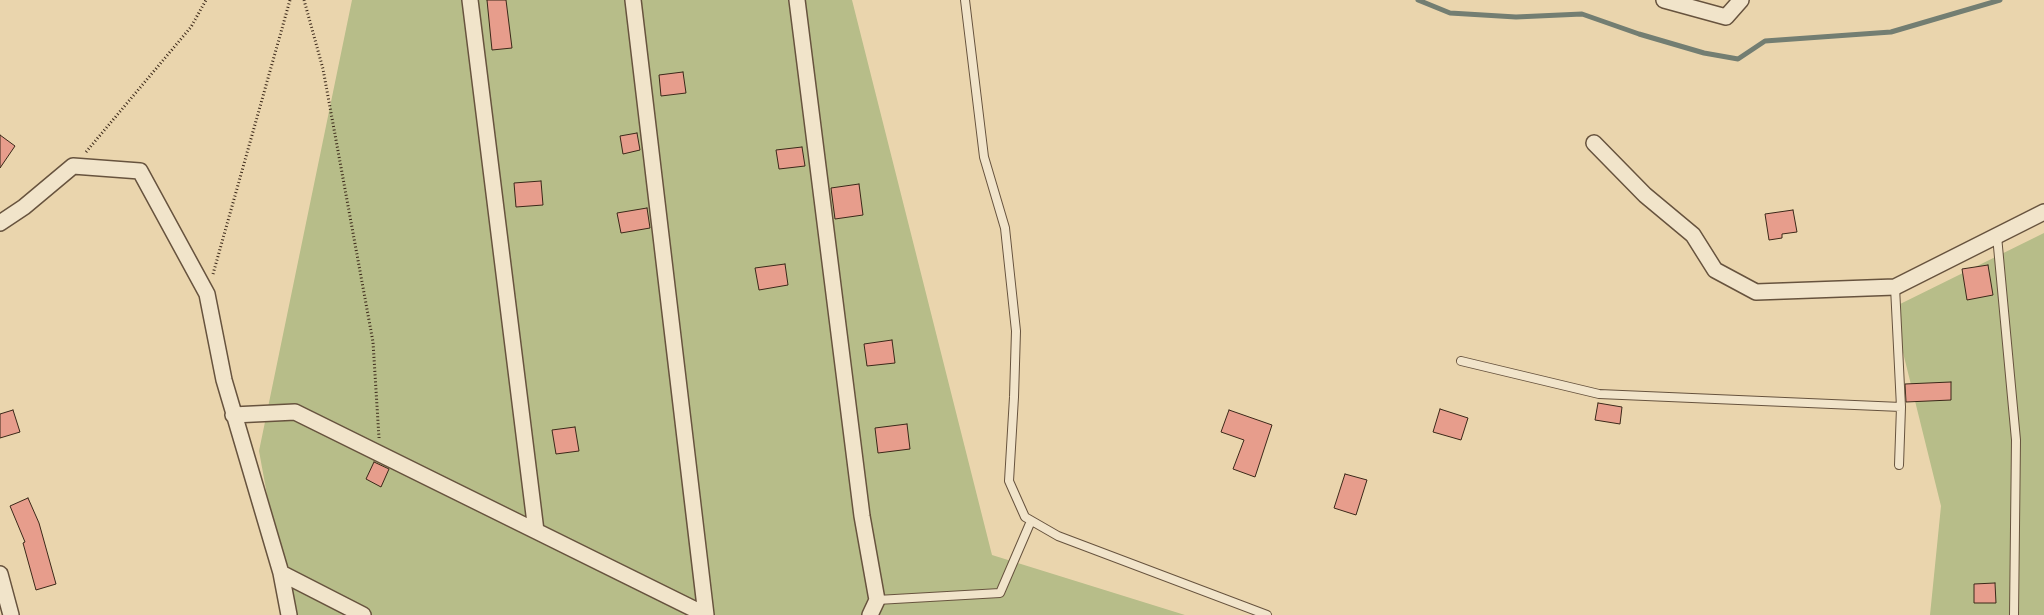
<!DOCTYPE html>
<style>
body{margin:0}
canvas{display:block;background:#ead5ad}
</style>
<canvas width="2044" height="615"></canvas>
<script>
const context = document.querySelector('canvas').getContext('2d');
context.lineJoin = 'round';
function paint(path, color) { context.fillStyle = color; context.fill(path, 'evenodd'); }
const toPath = rows => new Path2D(rows.map(r => 'M' + r).join(''));
function stroke(path, color, width, dash) { context.strokeStyle = color; context.lineWidth = width; context.lineCap = dash ? 'butt' : 'round'; context.setLineDash(dash || []); context.stroke(path); }
const green = toPath([
 [352,0,852,0,992,555,1185,615,289,615,259,451],
 [2044,233,2044,615,1930,615,1941,506,1892,308]
]);
const stream = toPath([
 [1418,0,1450,13,1516,17,1582,14,1639,34,1704,53,1738,59,1765,41,1891,32,2000,0]
]);
const building = toPath([
 [487,0,506,0,512,48,492,50,487,0],
 [683,72,686,93,661,96,659,75,683,72],
 [637,133,640,150,623,154,620,136,637,133],
 [0,135,15,146,0,168,0,135],
 [802,147,805,166,779,169,776,150,802,147],
 [541,181,543,205,516,207,514,183,541,181],
 [859,184,863,215,835,219,831,188,859,184],
 [647,208,650,228,621,233,617,213,647,208],
 [1793,210,1797,232,1782,234,1782,238,1769,240,1765,214,1793,210],
 [785,264,788,285,759,290,755,268,785,264],
 [1988,265,1993,295,1967,300,1962,269,1988,265],
 [892,340,895,363,867,366,864,344,892,340],
 [1951,382,1951,400,1906,402,1905,384,1951,382],
 [1598,403,1622,407,1620,424,1595,420,1598,403],
 [1440,409,1468,418,1461,440,1433,432,1440,409],
 [13,410,20,432,0,438,0,414,13,410],
 [1229,410,1272,425,1255,477,1233,469,1244,440,1221,432,1229,410],
 [907,424,910,449,878,453,875,428,907,424],
 [575,427,579,451,556,454,552,430,575,427],
 [374,462,389,469,381,487,366,479,374,462],
 [1345,474,1367,480,1356,515,1334,508,1345,474],
 [28,498,39,523,56,584,36,590,23,543,25,542,10,506,28,498],
 [1995,583,1996,603,1974,603,1974,584,1995,583]
]);
const path = toPath([
 [304,0,323,69,373,342,379,438],
 [86,152,191,27,206,0],
 [213,274,290,0]
]);
const lane = toPath([
 [965,0,984,157,1005,228,1016,331,1014,397,1009,481,1025,517,1058,536,1267,615],
 [1997,236,2016,440,2014,615],
 [1895,287,1901,407,1899,465],
 [1461,361,1599,394,1901,407],
 [877,600,1000,593,1031,521]
]);
const street = toPath([
 [470,0,536,531,706,615,633,0],
 [797,0,862,516,877,600,870,615],
 [1664,0,1726,17,1741,0],
 [1594,143,1645,195,1693,235,1715,270,1756,292,1895,287,2044,212],
 [0,223,24,207,73,166,140,171,207,294,224,380,281,573,289,615],
 [233,415,295,412,536,531],
 [281,573,363,615],
 [0,574,11,615]
]);
paint(green, '#b7bd89');
stroke(stream, '#737e72', 5);
paint(building, '#e79d8c');
stroke(building, '#3b2819', 1);
stroke(lane, '#67533e', 10);
stroke(street, '#67533e', 18);
stroke(path, '#3b2819', 3, [1, 2.5]);
stroke(lane, '#f1e4ca', 8);
stroke(street, '#f1e4ca', 15);
</script>
